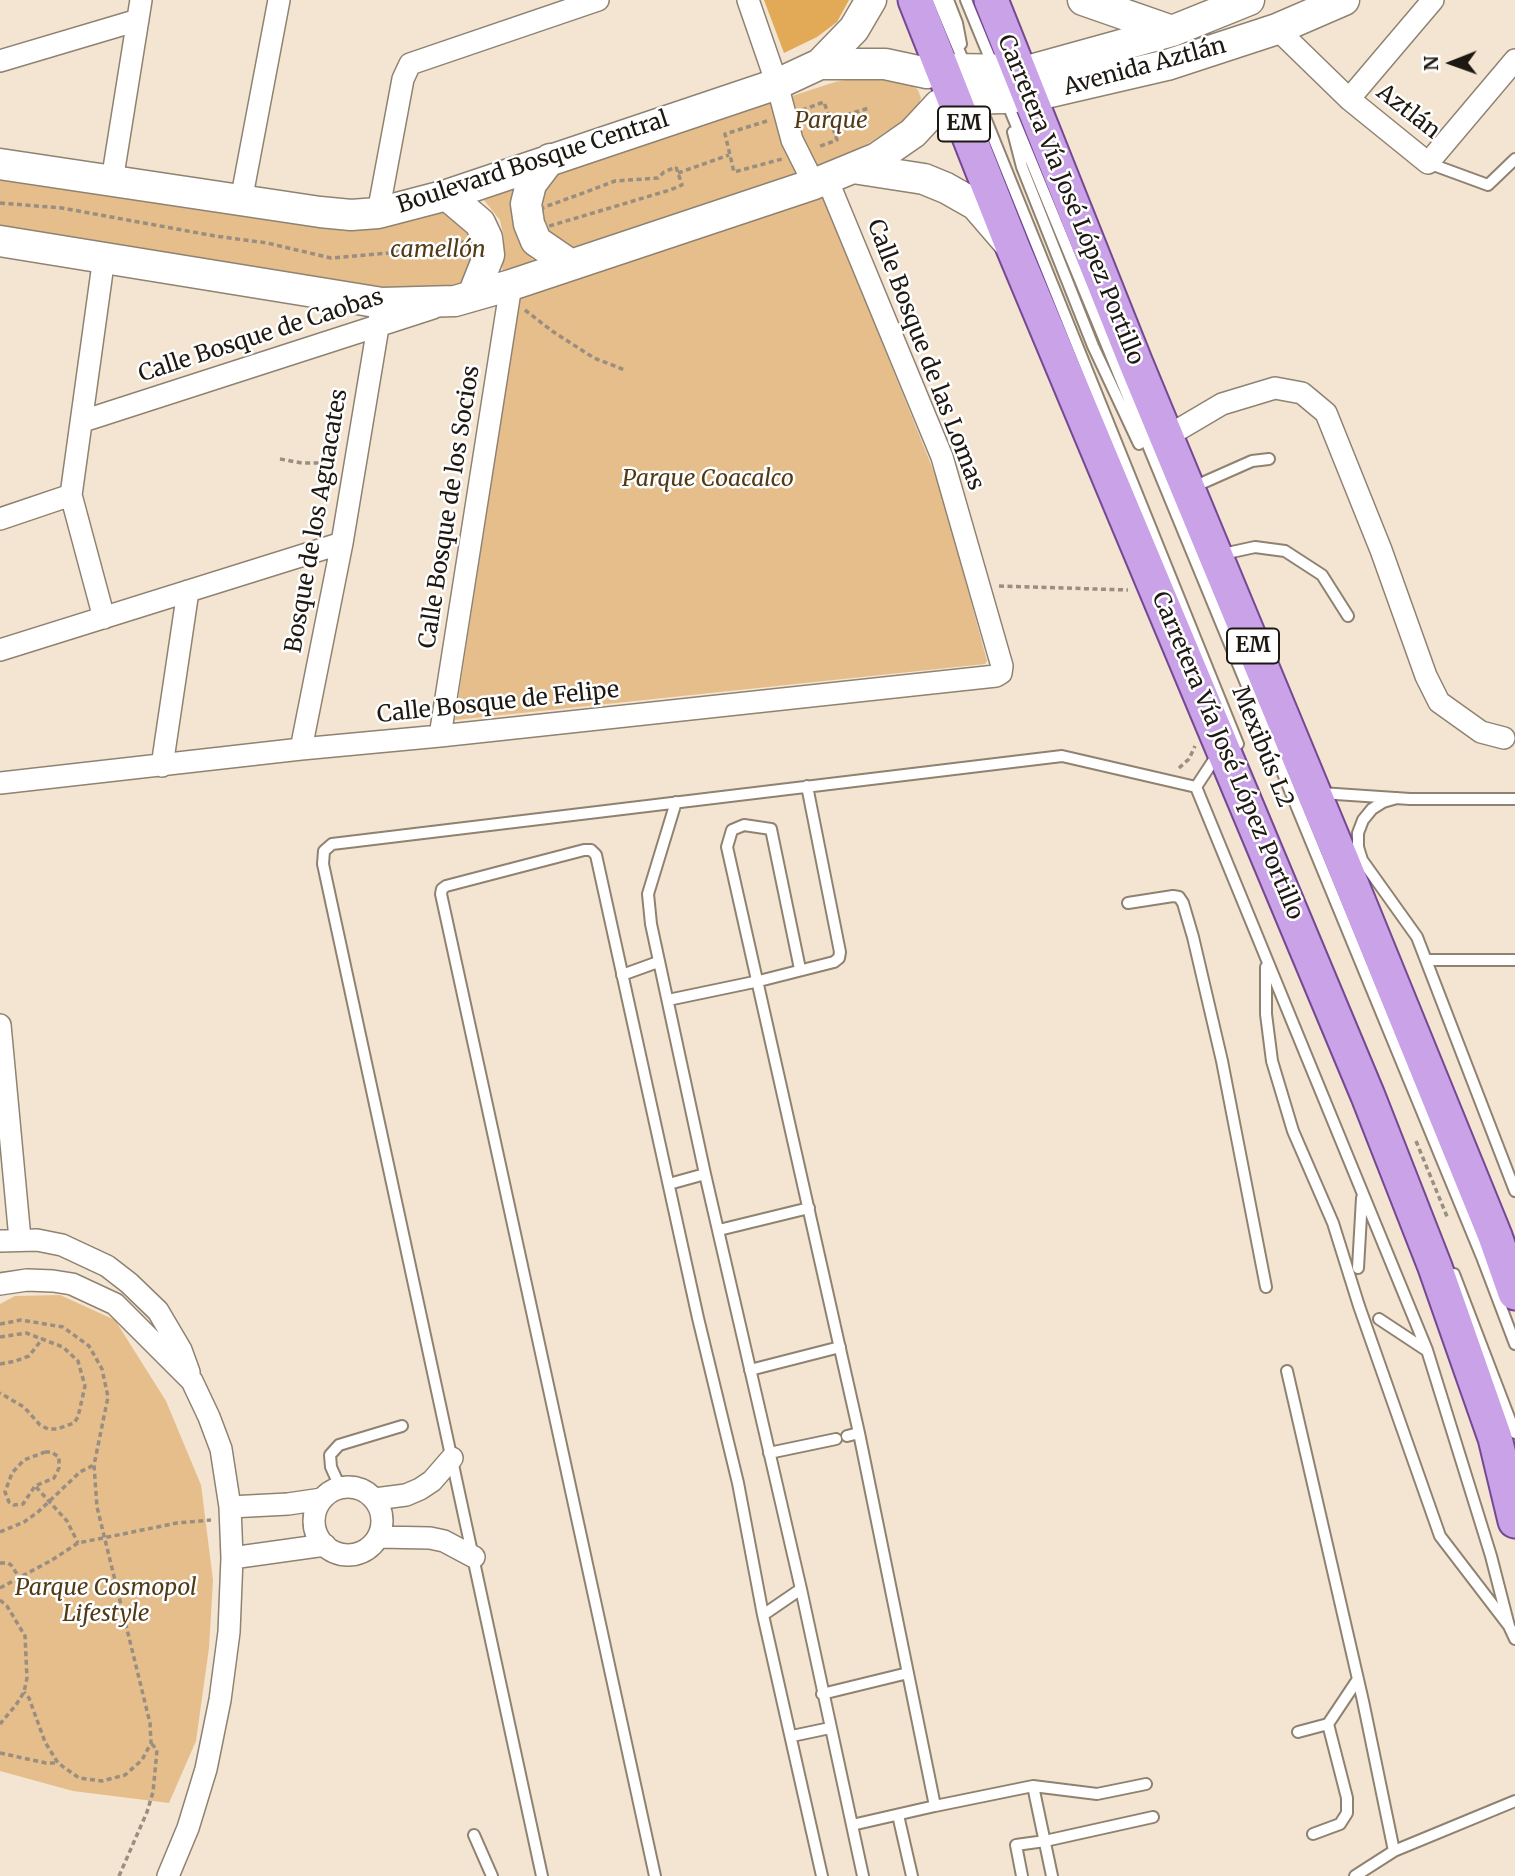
<!DOCTYPE html>
<meta charset="utf-8">
<style>
body{margin:0}
#map{position:relative;width:1515px;height:1876px;overflow:hidden;background:#f4e5d2;font-family:Merriweather,serif}
canvas{display:block}
.north{position:absolute;left:1417px;top:28px;width:70px;height:70px;-webkit-text-stroke:5px #fff;paint-order:stroke;rotate:269deg;font-size:19px;font-weight:700;line-height:28px;text-align:center;color:#1d1811}
.north::after{content:'';display:block;margin:auto;width:24px;height:32px;background:#1d1811;clip-path:polygon(50% 0,100% 100%,50% 72%,0 100%)}
</style>
<div id="map">
<canvas width="1515" height="1876"></canvas>
<div class="north">N</div>
</div>
<script>
const context = document.querySelector('canvas').getContext('2d');
context.lineJoin = 'round';
function paint(path, color) { context.fillStyle = color; context.fill(path, 'evenodd'); }
const toPath = rows => new Path2D(rows.map(r => 'M' + r).join(''));
function stroke(path, color, width, dash) { context.strokeStyle = color; context.lineWidth = width; context.lineCap = dash ? 'butt' : 'round'; context.setLineDash(dash || []); context.stroke(path); }
function label(font, color, halo, rows, align = 'center') {
  context.font = font + ' Merriweather,serif'; context.lineWidth = 5; context.setLineDash([]); context.textBaseline = 'middle'; context.strokeStyle = halo; context.fillStyle = color; for (const [text, x, y, turn = 0] of rows) {
    context.save(); context.translate(x, y); context.rotate((+turn || 0) * Math.PI / 180); context.textAlign = isNaN(turn) ? turn : align; if (halo) context.strokeText(text, 0, 0); context.fillText(text, 0, 0); context.restore();
  }
}
const green = toPath([
 [856,78,897,80,913,85,918,90,921,98,918,106,908,117,860,149,813,167,786,98,835,82],
 [772,95,798,177,578,251,544,237,538,198,545,186,558,175],
 [0,179,437,207,471,221,480,260,457,291,382,294,0,235],
 [515,188,512,201,516,231,525,251,536,263,502,274,504,238,500,220,483,199],
 [815,198,824,198,940,487,987,661,985,664,455,720,520,297],
 [60,1295,115,1320,166,1401,201,1485,213,1580,209,1648,196,1741,169,1803,73,1791,0,1771,0,1304,15,1296]
]);
const forest = toPath([
 [764,0,849,0,837,22,817,37,784,53]
]);
const path = toPath([
 [802,110,824,102,837,140,818,147],
 [830,120,869,108],
 [767,121,725,134,734,172,782,159],
 [676,167,682,185,670,190,546,227,542,216,542,208,586,192,615,181,658,178,664,172,676,167],
 [678,173,729,155],
 [0,203,62,208,215,236,267,243,331,258,410,251,464,242],
 [525,310,552,331,594,358,625,370],
 [280,459,302,463,330,463],
 [999,586,1128,590],
 [1179,768,1189,759,1195,746],
 [1416,1141,1448,1219],
 [0,1324,21,1320,63,1327,89,1346,102,1369,108,1397,94,1465,97,1507,150,1723,151,1743,142,1760,125,1775,102,1781,79,1778,58,1763,45,1742,29,1698,24,1692],
 [0,1337,26,1333,63,1347,78,1361,85,1386,78,1417,74,1423,57,1429,48,1429,40,1425,24,1407,0,1393],
 [0,1364,16,1361,29,1356,43,1338],
 [45,1452,51,1452,59,1457,59,1468,54,1478,35,1486,23,1504,14,1505,9,1502,5,1492,12,1473,24,1460,45,1452],
 [36,1487,67,1521,78,1543],
 [0,1532,24,1522,38,1512,80,1472,94,1465],
 [0,1563,8,1563,11,1565,19,1577],
 [0,1588,52,1560,78,1543,177,1523,211,1520],
 [0,1600,7,1606,25,1636,27,1678,24,1692,16,1705,0,1724],
 [0,1753,46,1763,58,1763],
 [119,1876,147,1812,153,1792,157,1750,151,1743]
]);
const lane = toPath([
 [938,0,965,65],
 [948,0,957,23,961,44],
 [966,0,994,68],
 [978,100,1238,744],
 [1006,100,1482,1257,1515,1344],
 [1013,132,1022,167,1093,346,1139,444],
 [1428,163,1488,185,1515,159],
 [1191,488,1252,461,1269,459],
 [1218,555,1255,547,1285,551,1322,575,1348,616],
 [1219,752,1196,787,1427,1350,1491,1556,1509,1626],
 [1321,793,1410,799,1515,799],
 [1397,798,1383,802,1372,809,1363,820,1358,833,1358,847,1362,860,1417,937,1515,1191],
 [676,802,648,894,651,924,705,1174,801,1589,863,1876],
 [1128,903,1173,896,1179,897,1183,903,1193,937,1222,1061,1266,1287],
 [1426,960,1515,960],
 [1266,967,1266,1014,1272,1061,1293,1131,1333,1223,1359,1306,1440,1536,1509,1626,1515,1639],
 [800,969,771,829,744,825,732,830,727,847,859,1433,847,1436],
 [622,975,658,962],
 [668,1000,759,981,834,962,839,958,840,952,807,786],
 [669,1184,705,1174],
 [719,1230,809,1208],
 [1358,1268,1362,1198],
 [1454,1274,1515,1433],
 [1379,1319,1426,1350],
 [750,1370,840,1347],
 [1287,1371,1363,1701,1394,1851],
 [769,1453,836,1439],
 [340,1487,331,1467,330,1455,339,1445,402,1426],
 [763,1615,801,1589],
 [822,1694,908,1673],
 [1298,1732,1328,1724],
 [792,1736,830,1728],
 [1033,1786,1052,1876],
 [935,1806,1033,1786,1097,1794,1146,1784],
 [898,1815,912,1876],
 [852,1825,935,1806,859,1433],
 [1313,1834,1340,1824,1347,1813,1347,1798,1328,1724,1358,1679],
 [474,1835,492,1876],
 [542,1876,323,864,324,851,332,844,1062,756,1196,787],
 [655,1876,441,894,442,889,446,886,584,850,591,850,596,855,698,1318,738,1483,763,1615,822,1876],
 [1022,1876,1016,1845,1045,1841,1153,1817],
 [1355,1876,1394,1851,1515,1801]
]);
const street = toPath([
 [748,0,777,84,792,140,814,184],
 [1277,29,1349,99,1428,163,1515,60],
 [0,61,138,20],
 [1349,99,1433,0],
 [112,181,141,0],
 [241,201,279,0],
 [378,213,403,79,410,64,598,0],
 [83,421,433,308],
 [1166,437,1222,404,1275,388,1302,393,1326,413,1381,550,1426,676,1439,702,1481,732,1504,738],
 [0,519,71,495],
 [104,618,71,495,104,257],
 [0,650,342,543],
 [440,736,511,285],
 [301,749,342,543,382,303],
 [162,766,188,591],
 [0,783,301,749,440,736,996,676,1001,673,1002,666,942,457,827,179],
 [0,1025,20,1239],
 [0,1241,37,1240,62,1245,107,1266,129,1283,158,1311,181,1350,189,1372],
 [0,1284,27,1280,53,1281,72,1284,115,1304,192,1381,209,1417,221,1449,230,1507,232,1558,229,1632,220,1700,206,1769,188,1828,168,1876],
 '314 1521a34 34 0 1 1 68 0a34 34 0 1 1-68 0Z',
 [375,1499,406,1495,420,1489,432,1481,452,1458],
 [230,1507,288,1504,322,1499],
 [379,1537,430,1538,444,1541,474,1557],
 [232,1558,325,1545]
]);
const secondary = toPath([
 [1083,0,1172,31],
 [820,64,854,29,871,0],
 [550,159,531,184,526,204,529,224,536,241,571,265],
 [0,164,320,212,351,215,378,213,447,195,777,84,820,64,885,64,927,73,942,69,1031,70,1172,31,1249,0],
 [853,168,924,179,946,188,976,205,1007,241],
 [447,195,480,223,487,238,489,255,473,295],
 [0,241,382,303,455,301,511,285,814,184,877,158,913,133,939,105,954,99,1005,98,1042,94,1167,65,1277,29,1344,0]
]);
const primary = toPath([
 [915,0,1013,248,1368,1096,1435,1267,1495,1438,1515,1521],
 [991,0,1135,361,1341,858,1495,1236,1515,1293]
]);
const shields = [
 [964,124,52],
 [1253,646,52]
];
const shieldNames = [
 ["EM",964,124],
 ["EM",1253,646]
];
const streetNames = [
 ["Avenida Aztlán",1145,67,-15],
 ["Aztlán",1408,112,38],
 ["Boulevard Bosque Central",533,163,-18],
 ["Carretera Vía José López Portillo",1070,200,68],
 ["Calle Bosque de Caobas",261,336,-18],
 ["Calle Bosque de las Lomas",925,355,69],
 ["Calle Bosque de los Socios",450,507,-81],
 ["Bosque de los Aguacates",317,521,-80],
 ["Calle Bosque de Felipe",498,703,-6],
 ["Mexibús L2",1262,747,68],
 ["Carretera Vía José López Portillo",1227,756,67]
];
const parkNames = [
 ["Parque",831,121],
 ["camellón",438,250],
 ["Parque Coacalco",708,479],
 ["Parque Cosmopol",106,1588],
 ["Lifestyle",106,1614]
];
paint(green, '#e5be8b');
paint(forest, '#e2a957');
stroke(lane, '#8f8271', 14);
stroke(street, '#8f8271', 24);
stroke(secondary, '#8f8271', 33);
stroke(primary, '#754992', 37);
stroke(path, '#998e80', 3.5, [5, 3.5]);
stroke(lane, '#fff', 10);
stroke(street, '#fff', 21);
stroke(secondary, '#fff', 30);
stroke(primary, '#c9a2e8', 33);
for (const [x, y, w] of shields) { const box = new Path2D(); box.roundRect(x - w / 2, y - 17.5, w, 35, 5); context.fillStyle = '#fff'; context.fill(box); stroke(box, '#1d1811', 2); }
label('bold 21px', '#1d1811', null, shieldNames);
label('23px', '#1d1811', '#fff', streetNames);
label('italic 23px', '#523a17', '#fff', parkNames);
</script>
